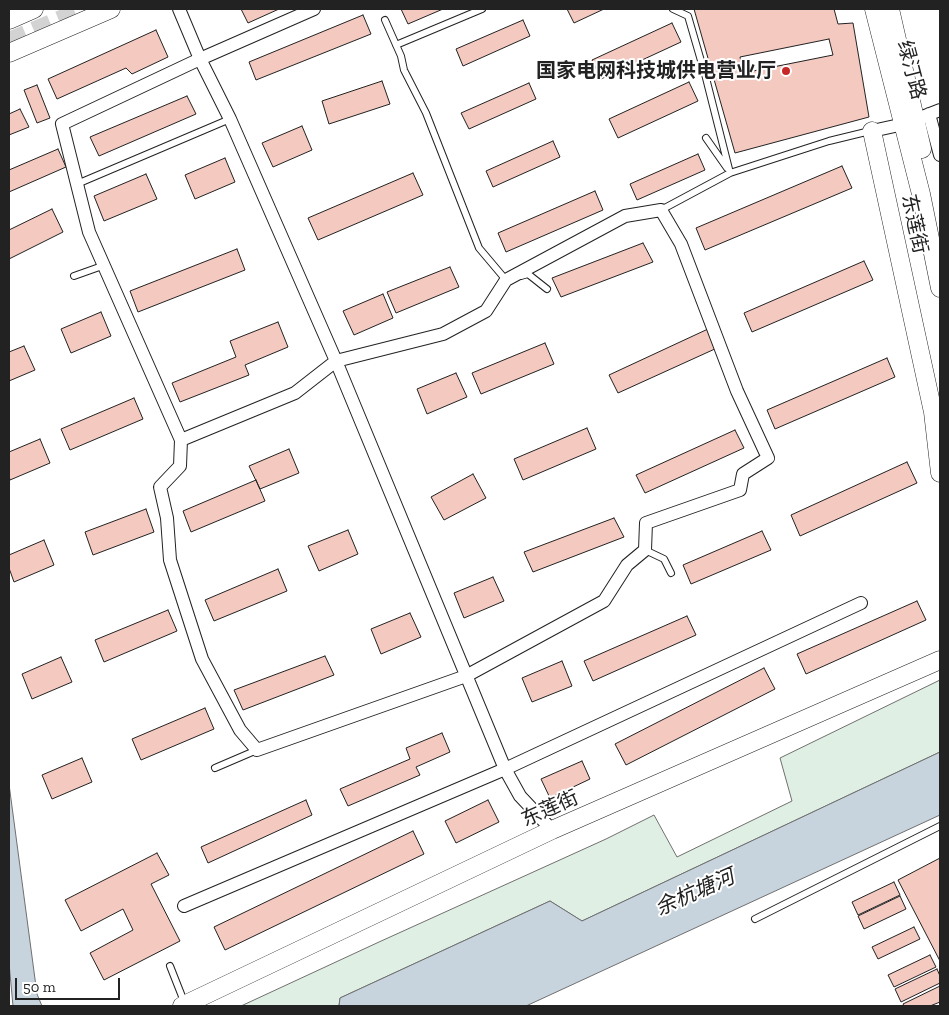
<!DOCTYPE html>
<meta charset="utf-8">
<style>
body{margin:0}
#map{position:relative;width:949px;height:1015px;overflow:hidden;background:#fff;font-family:"Zilla Slab",serif}
canvas{display:block}
.frame{position:absolute;inset:0;border:10px solid #222;pointer-events:none}
.scale{position:absolute;left:15px;top:978px;width:105px;height:22px;box-sizing:border-box;border:2px solid #222;border-top:0;padding-left:6px;font-size:15px;line-height:18px;white-space:nowrap;color:#222;-webkit-text-stroke:4px #fff;paint-order:stroke}
</style>
<div id="map">
<canvas width="949" height="1015"></canvas>
<div class="frame"></div>
<div class="scale">50 m</div>
</div>
<script>
const context = document.querySelector('canvas').getContext('2d');
context.lineJoin = 'round';
function paint(path, color) { context.fillStyle = color; context.fill(path, 'evenodd'); }
const toPath = rows => new Path2D(rows.map(r => 'M' + r).join(''));
function stroke(path, color, width, dash) { context.strokeStyle = color; context.lineWidth = width; context.lineCap = dash ? 'butt' : 'round'; context.setLineDash(dash || []); context.stroke(path); }
function label(font, color, halo, rows, align = 'center') {
  context.font = font + ' "Zilla Slab","Noto Sans SC",serif'; context.lineWidth = 4; context.setLineDash([]); context.textBaseline = 'middle'; context.strokeStyle = halo; context.fillStyle = color; for (const [text, x, y, turn = 0] of rows) {
    context.save(); context.translate(x, y); context.rotate((+turn || 0) * Math.PI / 180); context.textAlign = isNaN(turn) ? turn : align; if (halo) context.strokeText(text, 0, 0); context.fillText(text, 0, 0); context.restore();
  }
}
const green = toPath([
 [940,680,940,752,582,921,550,901,340,998,339,1006,241,1006,379,942,606,839,654,815,677,857,792,801,780,758,940,680]
]);
const water = toPath([
 [940,752,940,815,526,1006,339,1006,340,998,550,901,582,921,940,752],
 [9,784,37,994,42,1006,13,1006,9,963,9,784]
]);
const building = toPath([
 [241,9,279,9,248,23,241,9],
 [401,9,443,9,408,24,401,9],
 [567,9,604,9,574,23,567,9],
 [694,9,834,9,838,24,853,23,869,117,735,153,694,9],
 [363,15,371,34,256,80,249,62,363,15],
 [523,20,530,36,463,66,456,49,523,20],
 [672,23,681,42,601,79,592,60,672,23],
 [156,30,168,57,132,74,126,68,57,99,48,79,156,30],
 [829,39,833,55,743,73,740,57,829,39],
 [382,81,390,104,329,124,322,101,382,81],
 [689,82,698,101,618,138,609,119,689,82],
 [529,83,536,99,469,129,461,113,529,83],
 [37,85,50,118,37,123,24,90,37,85],
 [187,96,196,114,99,156,90,137,187,96],
 [20,109,29,127,9,135,9,114,20,109],
 [302,126,312,150,273,167,262,143,302,126],
 [553,141,560,157,493,187,486,171,553,141],
 [58,149,66,167,9,192,9,170,58,149],
 [698,154,705,170,637,200,630,184,698,154],
 [225,158,235,182,195,199,185,175,225,158],
 [842,166,852,188,705,250,696,228,842,166],
 [413,173,423,195,318,240,308,218,413,173],
 [146,174,157,199,104,221,94,196,146,174],
 [595,191,603,210,506,252,498,233,595,191],
 [52,209,63,232,9,259,9,230,52,209],
 [643,243,653,262,561,297,552,278,643,243],
 [237,249,245,270,138,312,130,291,237,249],
 [864,261,873,280,752,332,744,313,864,261],
 [450,267,459,287,396,313,387,292,450,267],
 [383,294,393,318,354,335,343,311,383,294],
 [101,312,111,336,71,353,61,329,101,312],
 [278,322,288,347,245,365,249,375,180,402,172,383,236,357,230,341,278,322],
 [708,329,717,348,618,393,609,375,708,329],
 [545,343,554,364,481,394,472,373,545,343],
 [24,346,35,370,9,381,9,352,24,346],
 [887,358,895,377,775,429,767,410,887,358],
 [456,373,467,397,427,414,417,389,456,373],
 [134,398,143,419,70,450,61,429,134,398],
 [587,428,596,449,523,480,514,459,587,428],
 [735,430,744,448,645,493,636,475,735,430],
 [40,439,50,463,10,480,9,476,9,452,40,439],
 [289,449,299,473,260,489,249,466,289,449],
 [907,462,917,483,800,536,791,515,907,462],
 [473,474,486,498,444,520,431,497,473,474],
 [256,480,265,501,191,532,183,511,256,480],
 [146,509,154,532,93,555,85,532,146,509],
 [614,518,624,537,533,572,524,552,614,518],
 [348,530,358,554,319,571,308,546,348,530],
 [762,531,771,550,691,584,683,565,762,531],
 [44,540,54,565,14,582,9,568,9,555,44,540],
 [278,569,287,591,214,621,205,600,278,569],
 [493,577,504,601,464,618,454,593,493,577],
 [917,601,926,620,806,674,797,654,917,601],
 [168,610,177,631,104,662,95,640,168,610],
 [410,613,421,637,381,654,371,629,410,613],
 [687,616,696,635,593,681,584,661,687,616],
 [325,656,334,675,243,710,234,690,325,656],
 [61,657,72,682,32,699,22,674,61,657],
 [562,661,572,686,532,702,522,678,562,661],
 [764,668,775,689,626,765,615,744,764,668],
 [205,708,214,729,141,760,132,739,205,708],
 [442,733,450,752,416,767,420,775,348,806,340,789,410,759,406,748,442,733],
 [82,758,92,782,52,799,42,775,82,758],
 [582,761,590,779,550,798,541,779,582,761],
 [306,800,312,815,208,863,201,847,306,800],
 [488,800,499,822,456,843,445,821,488,800],
 [413,831,424,854,225,950,214,927,413,831],
 [157,853,169,875,151,884,180,941,104,980,90,953,133,930,123,909,81,931,65,900,157,853],
 [940,858,940,961,898,880,940,858],
 [894,882,900,895,858,915,852,902,894,882],
 [900,896,906,909,864,929,858,916,900,896],
 [914,927,920,939,878,959,872,947,914,927],
 [930,955,936,967,894,987,888,975,930,955],
 [937,969,940,976,940,983,901,1002,895,989,937,969],
 [940,986,940,1002,930,1006,904,1006,903,1004,940,986]
]);
const secondaryTunnel = toPath([
 [9,41,85,9]
]);
const lane = toPath([
 [673,9,688,16,706,78,730,173],
 [385,20,401,56,404,70,426,113,479,248,506,280,509,279],
 [396,45,482,9],
 [706,138,727,168],
 [77,184,230,119],
 [661,210,730,173,829,141,870,131],
 [74,276,105,265],
 [521,276,528,274,547,289],
 [645,550,664,559,671,573],
 [215,768,257,750],
 [755,919,940,826],
 [170,966,185,1004]
]);
const street = toPath([
 [179,9,200,59,230,119,336,361,505,769,520,796,552,830],
 [929,114,940,155],
 [872,131,904,124,940,110],
 [181,440,180,466,160,487,167,518,170,560,202,659,240,730,257,750,466,676,604,601,627,565,645,550,646,523,740,490,743,474,768,458,737,391,681,244,661,210,625,216,506,280,486,311,443,334,336,361,295,393,181,440,89,232,62,124,200,59,314,9],
 [184,906,505,769,861,603]
]);
const secondary = toPath([
 [874,9,921,194,940,288],
 [890,9,922,149],
 [9,20,34,9],
 [9,53,111,9],
 [872,131,933,412,940,473],
 [182,1006,552,830,940,660]
]);
const markers = [
 [786,71,5,"#c62828"]
];
const streetNames = [
 ["绿汀路",911,70,75],
 ["东莲街",914,224,78],
 ["东莲街",550,809,-24]
];
const poiNames = [
 ["国家电网科技城供电营业厅",776,71]
];
const waterNames = [
 ["余杭塘河",695,893,-24]
];
paint(green, '#e0efe3');
stroke(green, '#6f6f6f', 1);
paint(water, '#c7d3dd');
stroke(water, '#6f6f6f', 1);
paint(building, '#f3c9c0');
stroke(building, '#222', 1);
stroke(secondaryTunnel, '#d3d3d3', 18, [18, 9]);
stroke(lane, '#222', 8);
stroke(street, '#222', 14);
stroke(secondary, '#222', 19);
stroke(lane, '#fff', 6);
stroke(street, '#fff', 12);
stroke(secondary, '#fff', 18);
for (const [x, y, r, color] of markers) { const dot = new Path2D(); dot.arc(x, y, r, 0, 2 * Math.PI); context.fillStyle = color; context.fill(dot); stroke(dot, '#fff', 2); }
label('20px', '#222', '#fff', streetNames);
label('bold 20px', '#222', '#fff', poiNames, 'right');
label('italic 21px', '#222', '#fff', waterNames);
</script>
